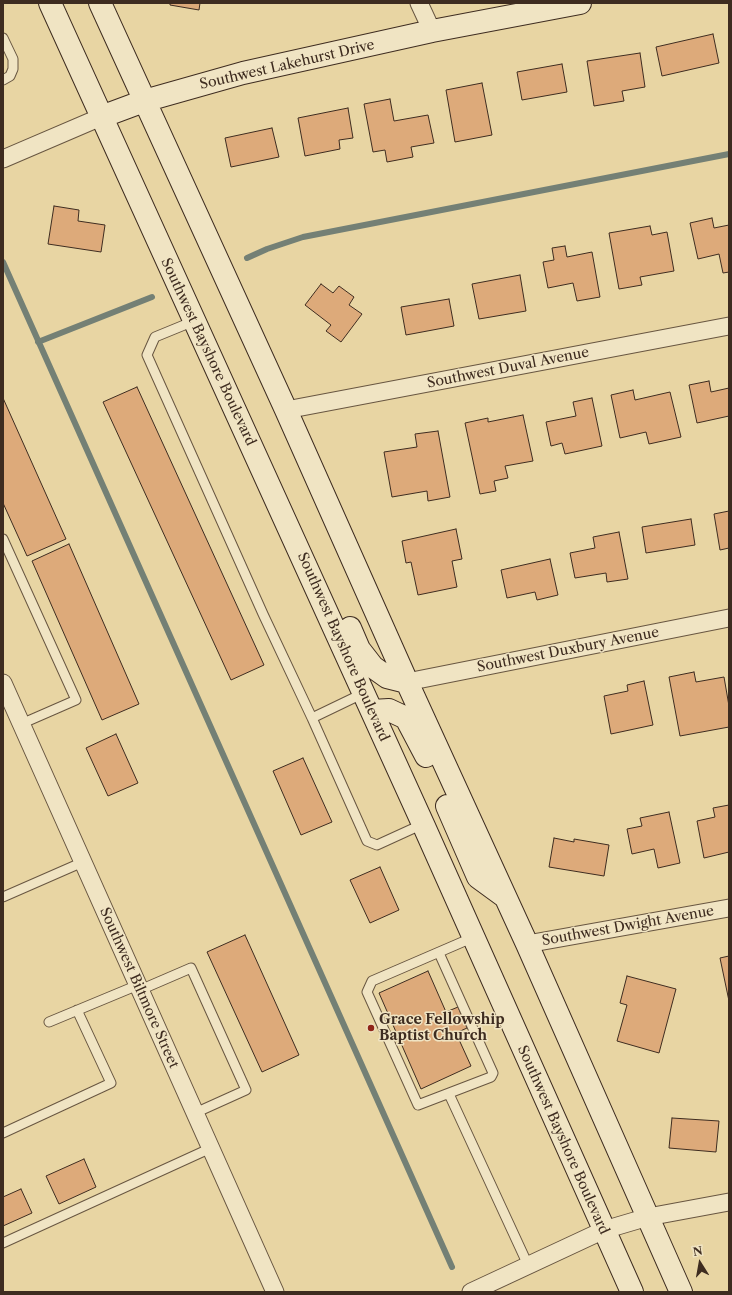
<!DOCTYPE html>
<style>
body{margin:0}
#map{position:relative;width:732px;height:1295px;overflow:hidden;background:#e8d5a3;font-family:"Libre Caslon Text",serif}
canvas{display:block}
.frame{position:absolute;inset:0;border:4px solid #3e2c20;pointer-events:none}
.north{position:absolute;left:680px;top:1243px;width:40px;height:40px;-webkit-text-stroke:3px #f0e4c3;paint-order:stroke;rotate:349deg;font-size:11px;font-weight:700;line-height:16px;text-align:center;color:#3e2c20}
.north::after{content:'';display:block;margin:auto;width:14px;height:18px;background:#3e2c20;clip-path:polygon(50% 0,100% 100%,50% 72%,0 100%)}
</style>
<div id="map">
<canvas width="732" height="1295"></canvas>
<div class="frame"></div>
<div class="north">N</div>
</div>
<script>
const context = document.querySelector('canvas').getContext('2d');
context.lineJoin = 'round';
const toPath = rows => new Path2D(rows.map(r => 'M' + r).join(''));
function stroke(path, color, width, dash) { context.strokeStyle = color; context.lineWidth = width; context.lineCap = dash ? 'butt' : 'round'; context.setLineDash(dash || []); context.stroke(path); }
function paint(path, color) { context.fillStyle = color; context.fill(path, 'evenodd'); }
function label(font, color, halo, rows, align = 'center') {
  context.font = font + ' "Libre Caslon Text",serif'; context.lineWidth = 3; context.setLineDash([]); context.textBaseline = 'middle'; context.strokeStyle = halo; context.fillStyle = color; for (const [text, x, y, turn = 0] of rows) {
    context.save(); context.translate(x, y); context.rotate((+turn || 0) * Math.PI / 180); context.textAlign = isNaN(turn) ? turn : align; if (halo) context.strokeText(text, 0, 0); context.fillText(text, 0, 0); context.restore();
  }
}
const stream = toPath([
 [247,258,267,249,303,237,729,154],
 [3,262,452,1267],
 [38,342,152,297]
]);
const building = toPath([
 [170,3,200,3,199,10,170,5,170,3],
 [713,34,719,63,662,76,656,47,713,34],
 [640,53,645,87,622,91,624,101,594,106,587,61,640,53],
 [562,64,567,92,522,100,517,72,562,64],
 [482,83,492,135,455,142,446,90,482,83],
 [390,99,394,121,428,115,434,143,411,147,413,157,387,162,385,150,373,152,364,104,390,99],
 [348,108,353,138,339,140,340,149,305,156,298,118,348,108],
 [272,128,279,157,231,167,225,138,272,128],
 [54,206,79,210,78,221,105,225,101,252,48,244,54,206],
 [712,218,714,228,729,225,729,272,723,273,719,254,698,259,690,223,712,218],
 [650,226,652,235,667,232,674,271,640,277,642,285,619,289,609,233,650,226],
 [565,246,567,257,592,252,600,297,577,301,573,283,548,288,543,262,554,260,552,248,565,246],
 [520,275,526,311,479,319,472,284,520,275],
 [321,284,333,293,339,286,354,297,349,305,362,314,341,342,326,331,331,325,305,305,321,284],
 [449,299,454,326,406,335,401,307,449,299],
 [709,381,711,392,729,388,729,416,697,423,689,385,709,381],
 [137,387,264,665,231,680,103,402,137,387],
 [633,390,635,400,670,392,681,437,649,444,646,432,620,438,611,395,633,390],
 [3,398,66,539,27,556,3,503,3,398],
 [592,398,602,446,565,454,562,443,551,446,546,422,576,416,573,402,592,398],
 [523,415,533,461,505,466,508,478,494,481,496,491,480,494,465,423,488,418,488,422,523,415],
 [438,431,450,497,428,501,427,491,392,497,384,452,417,447,415,434,438,431],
 [729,511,729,548,720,550,714,514,729,511],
 [691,519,695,545,646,553,642,527,691,519],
 [456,529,462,559,452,561,457,587,418,595,411,562,406,563,402,541,456,529],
 [619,532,628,579,607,582,606,573,575,578,570,553,595,548,593,537,619,532],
 [69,544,139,704,102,720,32,561,69,544],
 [550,559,558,595,537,600,535,592,507,598,501,570,550,559],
 [694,672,696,682,724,677,729,706,729,727,680,736,669,677,694,672],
 [644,681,653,725,611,734,604,696,628,691,627,685,644,681],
 [116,734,138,783,108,796,86,748,116,734],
 [303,758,332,822,301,835,273,771,303,758],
 [729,805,729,852,704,858,697,821,715,817,713,808,729,805],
 [669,812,680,863,658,868,654,849,632,854,627,829,642,826,640,818,669,812],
 [554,838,574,842,574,839,609,845,604,876,549,867,554,838],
 [380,867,399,910,370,923,350,880,380,867],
 [245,935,299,1055,262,1072,207,952,245,935],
 [729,956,729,1001,720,958,729,956],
 [428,971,446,1012,458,1007,467,1028,456,1033,471,1066,421,1089,379,993,428,971],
 [627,976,676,989,659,1053,617,1041,627,1005,620,1003,627,976],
 [672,1118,719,1121,716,1152,669,1148,672,1118],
 [84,1159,96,1187,59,1204,46,1176,84,1159],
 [21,1189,32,1213,3,1226,3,1197,21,1189]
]);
const lane = toPath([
 [3,38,13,59,13,69,10,76,3,80],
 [194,321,155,337,147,355,263,614,312,718,364,693],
 [3,539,76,700,21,724],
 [312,718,367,841,377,845,423,824],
 [3,897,83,862],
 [439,953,493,1073,491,1077,418,1105,367,992,372,981,474,937],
 [140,990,191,968,246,1090,195,1113],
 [49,1022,138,985],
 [449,1094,528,1265],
 [3,1133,111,1083,77,1010],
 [3,1243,211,1148]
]);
const street = toPath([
 [419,3,432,31],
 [3,159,101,117],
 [286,410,729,326],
 [407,682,729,618],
 [3,683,275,1292],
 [527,944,729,908],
 [471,1292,604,1230,648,1217,729,1202]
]);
const secondary = toPath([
 [50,3,423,824,632,1292],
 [100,3,286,410,407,682,527,944,681,1292],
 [101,117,144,101,243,73,432,31,580,3],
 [350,628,359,649,373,667,387,677,407,682],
 [372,711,389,710,406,718,426,756],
 [447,806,478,877,504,896]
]);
const markers = [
 [371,1028,4,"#8f2418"]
];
const streetNames = [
 ["Southwest Lakehurst Drive",287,65,-13],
 ["Southwest Bayshore Boulevard",208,352,65],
 ["Southwest Duval Avenue",508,368,-11],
 ["Southwest Bayshore Boulevard",343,647,66],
 ["Southwest Duxbury Avenue",568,650,-11],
 ["Southwest Dwight Avenue",628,926,-10],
 ["Southwest Biltmore Street",139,988,66],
 ["Southwest Bayshore Boulevard",563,1140,66]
];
const poiNames = [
 ["Grace Fellowship",379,1020],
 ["Baptist Church",379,1036]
];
stroke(stream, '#748075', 6);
paint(building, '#ddaa7a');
stroke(building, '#3e2c20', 1);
stroke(lane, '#685641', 11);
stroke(street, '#685641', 19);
stroke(secondary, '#3e2c20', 24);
stroke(lane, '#f0e4c3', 9);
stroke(street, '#f0e4c3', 17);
stroke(secondary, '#f0e4c3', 22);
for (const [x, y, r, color] of markers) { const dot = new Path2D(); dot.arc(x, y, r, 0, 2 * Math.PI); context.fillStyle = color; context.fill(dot); stroke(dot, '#f0e4c3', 1.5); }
label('14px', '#3e2c20', '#f0e4c3', streetNames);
label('bold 14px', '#3e2c20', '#f0e4c3', poiNames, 'left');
</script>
